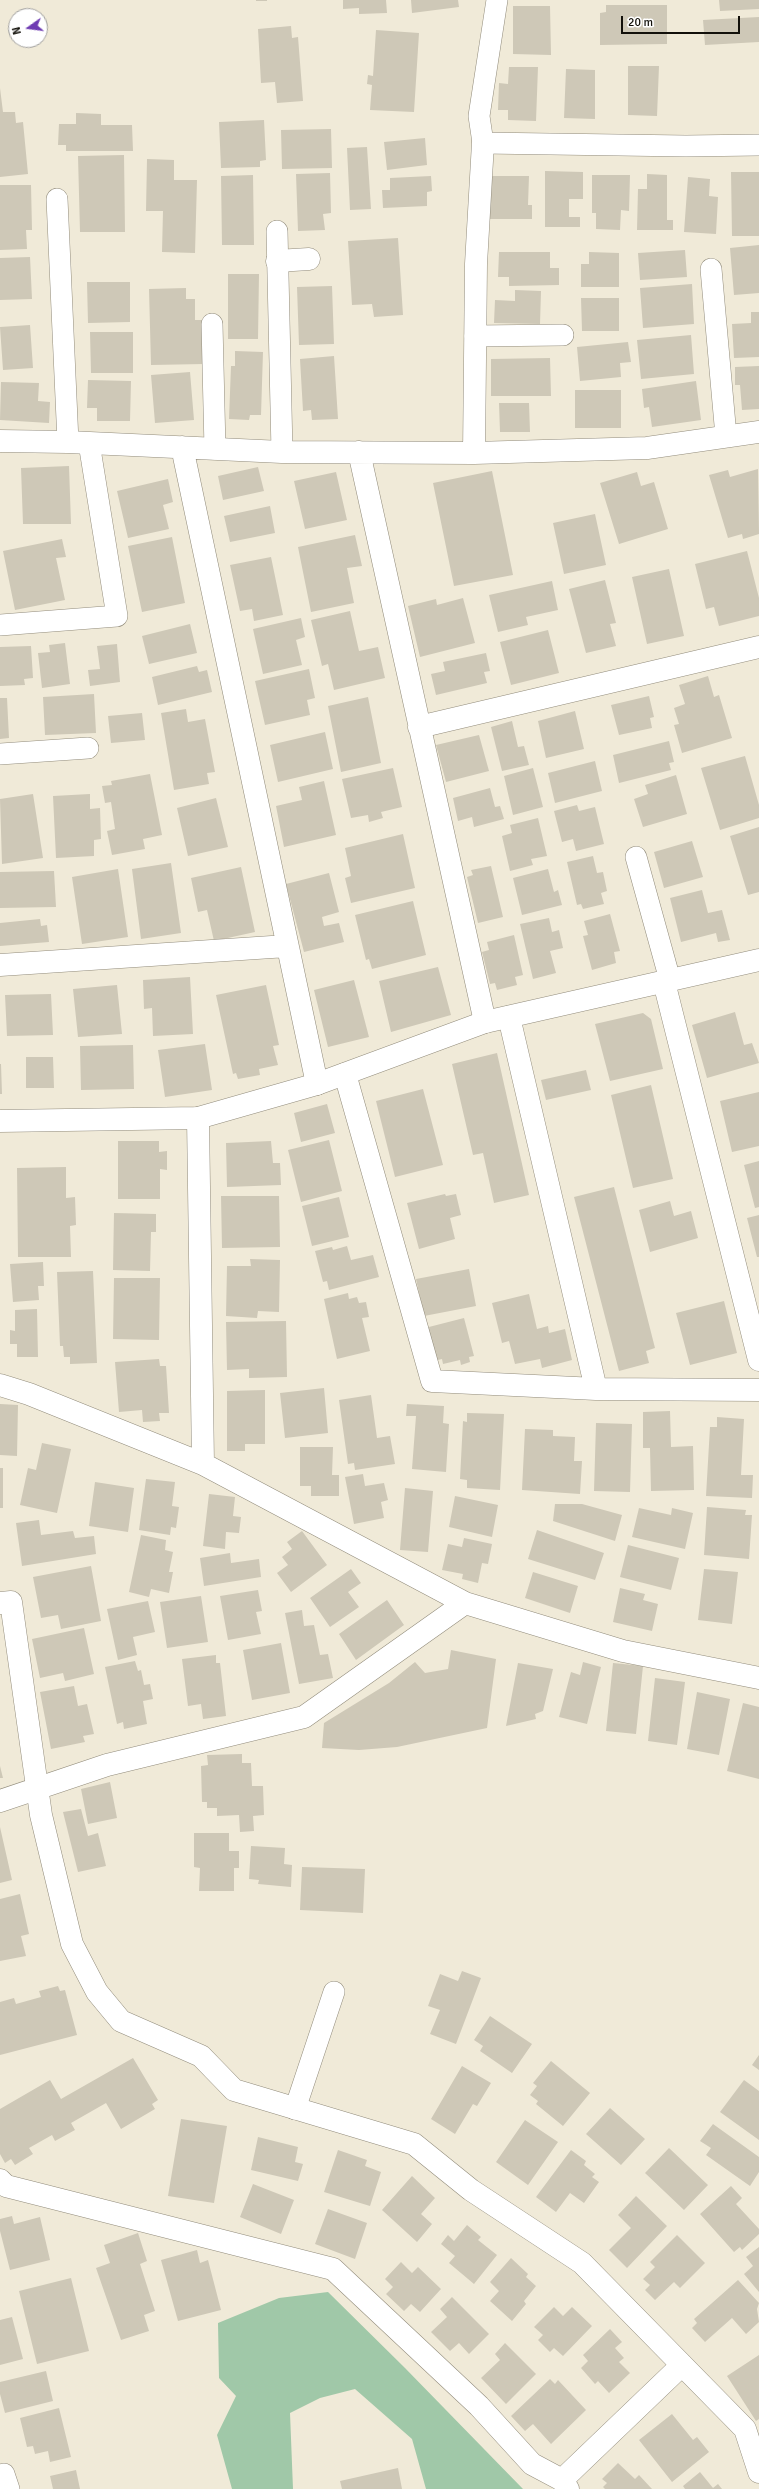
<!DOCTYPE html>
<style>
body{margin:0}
#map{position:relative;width:759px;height:2489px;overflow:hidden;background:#f0ead8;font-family:Signika,sans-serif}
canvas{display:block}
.north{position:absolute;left:8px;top:8px;width:40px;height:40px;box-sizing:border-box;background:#fff;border:1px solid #a09f9d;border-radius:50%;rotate:256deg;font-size:11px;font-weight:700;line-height:16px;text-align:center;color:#12100a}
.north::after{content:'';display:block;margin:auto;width:14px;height:18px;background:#6e3bb2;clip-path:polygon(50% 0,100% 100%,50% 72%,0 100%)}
.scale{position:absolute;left:621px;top:16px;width:119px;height:18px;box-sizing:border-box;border:2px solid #12100a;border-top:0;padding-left:5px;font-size:12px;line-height:14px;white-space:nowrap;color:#12100a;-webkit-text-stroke:3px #fff;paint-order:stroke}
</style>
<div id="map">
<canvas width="759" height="2489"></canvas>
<div class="north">N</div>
<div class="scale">20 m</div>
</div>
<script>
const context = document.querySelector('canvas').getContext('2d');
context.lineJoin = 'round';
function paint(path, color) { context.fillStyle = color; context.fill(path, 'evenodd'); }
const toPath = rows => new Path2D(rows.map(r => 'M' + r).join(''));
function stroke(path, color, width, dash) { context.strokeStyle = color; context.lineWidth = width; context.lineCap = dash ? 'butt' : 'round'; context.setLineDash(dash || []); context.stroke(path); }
const green = toPath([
 [328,2292,405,2368,523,2489,426,2489,412,2439,355,2389,320,2398,290,2413,293,2489,232,2489,217,2435,236,2396,219,2378,218,2323,279,2298]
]);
const building = toPath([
 [256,0,267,0,267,1,256,1],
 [343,0,386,0,387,13,359,14,359,8,343,9],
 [411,0,458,0,459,7,412,13],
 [719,0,759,0,759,9,720,11],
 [606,5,667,5,667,44,600,45,600,13,606,12],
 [513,6,550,6,551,55,513,54],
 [759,17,759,42,705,45,703,20],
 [291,26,292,38,298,37,303,101,277,103,275,82,261,83,258,29],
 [376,30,419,33,414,112,370,110,372,85,367,84,368,75,373,76],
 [628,66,659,66,657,116,628,115],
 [509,67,538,67,536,121,508,120,508,110,498,110,499,83,508,84],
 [566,69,595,70,595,119,564,118],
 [0,88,3,112,15,112,16,123,23,122,28,174,0,177],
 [76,113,101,114,101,125,132,125,133,151,66,151,66,145,58,145,59,124,76,124],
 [264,120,266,160,260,161,260,167,221,168,219,122],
 [331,129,332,168,282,169,281,130],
 [425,138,427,165,387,170,384,142],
 [367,147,371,209,350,210,347,148],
 [124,155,125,232,80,232,78,156],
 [147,159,174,160,174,180,197,180,195,253,162,252,163,211,146,211],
 [545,171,583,172,583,199,569,199,569,217,580,217,580,227,545,227],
 [731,172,759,172,759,236,732,236],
 [330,173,331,213,323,214,325,230,298,231,296,174],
 [647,174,667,175,667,220,673,220,673,230,637,230,638,189,647,189],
 [253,175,254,245,222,245,221,176],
 [592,175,630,175,629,211,621,210,620,230,596,229,596,213,592,213],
 [431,176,432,191,427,192,427,206,383,208,382,190,390,190,390,178],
 [490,176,529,176,528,205,532,205,532,219,489,219],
 [688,177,710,179,709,196,718,197,716,234,684,232],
 [0,185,31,185,32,230,26,230,27,249,0,250],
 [398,238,403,315,374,317,372,304,352,305,348,241],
 [759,245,759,293,734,295,730,248],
 [685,250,687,277,640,280,638,253],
 [499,252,550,252,550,268,559,268,559,285,509,286,509,277,498,277],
 [589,252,619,253,619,287,581,287,581,264,589,264],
 [30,257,32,299,0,300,0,258],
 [228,274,259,274,258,339,228,339],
 [87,282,130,282,130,322,88,323],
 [692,284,694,324,643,328,640,288],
 [332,286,334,344,299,345,297,287],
 [186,288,186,299,195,299,195,320,203,320,204,364,151,365,149,289],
 [515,290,541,291,540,324,494,323,495,300,515,301],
 [581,298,619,298,619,331,582,331],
 [751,312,759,312,759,357,734,358,732,324,751,323],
 [30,325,33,368,3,370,0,327],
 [90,332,133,332,133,373,91,373],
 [691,335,694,374,641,379,637,340],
 [628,342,631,362,620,363,621,377,580,381,577,347],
 [235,351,263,352,261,415,250,415,249,420,229,419,231,366,235,366],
 [334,356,338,419,312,420,311,410,303,411,300,359],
 [550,358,551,396,491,396,491,359],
 [759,366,759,409,742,410,740,385,735,385,735,367],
 [190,372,194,420,155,423,151,375],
 [88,380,131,381,130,421,97,421,97,408,87,408],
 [696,381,701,420,652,427,649,407,644,408,642,389],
 [1,382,39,383,38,401,50,402,49,423,0,420],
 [575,390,621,390,621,428,575,428],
 [499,403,529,403,530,432,500,432],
 [69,466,71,524,23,524,21,468],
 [258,467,264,491,223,500,218,476],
 [758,469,759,534,743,539,742,534,728,538,709,475,728,470,730,477],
 [492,471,513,575,454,586,433,483],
 [336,472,347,520,305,529,294,481],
 [637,472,641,486,654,482,668,529,619,544,600,483],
 [168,479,173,502,163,505,169,529,128,538,117,491],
 [270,506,275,533,230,542,224,516],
 [595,514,606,565,564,574,553,523],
 [355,535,362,566,347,568,354,603,311,612,298,547],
 [172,537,185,603,142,612,128,546],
 [62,539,66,557,56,558,65,600,15,610,3,551],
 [747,551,759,598,759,616,719,626,714,607,706,609,695,564],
 [271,557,283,615,254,621,252,609,240,611,230,565],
 [669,569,684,636,647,644,632,577],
 [605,580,616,623,610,624,616,646,586,653,569,589],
 [552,581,558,610,526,617,528,625,498,632,489,595],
 [463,598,475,643,420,657,408,606,436,599,437,605],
 [350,611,359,651,378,647,385,678,334,690,328,664,322,666,311,620],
 [301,618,305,637,296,640,302,665,263,674,253,629],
 [190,624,197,653,149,664,142,636],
 [548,630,559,673,511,685,500,642],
 [65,643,70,684,42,688,38,653,50,652,49,645],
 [117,644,120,682,90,686,88,670,100,669,97,646],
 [31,646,33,678,24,679,25,685,0,686,0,647],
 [486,653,490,671,484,672,487,683,436,695,431,674,445,671,443,662],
 [197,666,199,672,207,670,212,692,158,705,152,677],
 [309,669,315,698,307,700,310,715,265,725,255,681],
 [708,676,714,697,719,695,732,738,682,753,674,725,679,724,674,708,685,704,679,685],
 [94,694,96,733,45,735,43,697],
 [649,696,654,717,650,718,652,728,619,735,611,705],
 [368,697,381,763,341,772,328,706],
 [0,698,7,698,9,738,0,739],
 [186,709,188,722,205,719,215,772,207,773,209,784,174,790,161,713],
 [575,711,584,749,546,758,538,721],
 [142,713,145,740,111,743,108,716],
 [512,721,518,747,524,746,529,765,502,771,491,727],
 [325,732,333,769,278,782,270,745],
 [479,735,489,771,446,782,436,745],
 [669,741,674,762,669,763,671,770,619,783,613,755],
 [745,756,759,805,759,818,720,830,701,768],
 [595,761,602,791,555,803,548,773],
 [393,768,402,807,381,812,383,818,369,822,368,815,351,818,342,779],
 [533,768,543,807,513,815,504,776],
 [150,774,162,835,143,839,145,849,112,855,107,831,115,829,111,802,105,803,102,786,112,785,111,781],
 [676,775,687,814,643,827,634,799,648,794,645,785],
 [324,781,336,835,284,847,276,806,302,800,299,787],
 [490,788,495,807,500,806,504,819,474,827,472,817,458,821,453,798],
 [33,794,43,858,2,864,0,799],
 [90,794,90,809,100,808,101,839,94,840,94,856,56,858,53,796],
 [216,798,228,847,188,856,177,808],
 [577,805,579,811,595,807,604,844,576,851,573,839,562,842,554,811],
 [538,818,547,856,531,859,533,865,510,871,502,836,512,833,510,825],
 [759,827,759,892,748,895,730,836],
 [403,834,415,888,351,903,345,878,351,876,345,848],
 [692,841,703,877,664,888,654,852],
 [593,856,597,873,603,872,607,891,601,893,604,904,583,909,581,904,577,905,567,862],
 [171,863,181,933,141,939,132,869],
 [491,866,503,917,478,923,467,877,473,875,471,870],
 [241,867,255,932,214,941,207,910,198,912,191,878],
 [118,869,128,937,82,944,72,877],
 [548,869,554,892,558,890,562,905,522,915,513,878],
 [54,871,56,907,0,908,0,872],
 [329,873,339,912,322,917,324,926,339,923,344,942,304,952,286,884],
 [702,890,708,913,722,910,730,940,718,942,716,933,681,942,670,898],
 [413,901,426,955,372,969,369,959,366,960,355,915],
 [610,914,620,951,614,952,616,963,592,970,583,936,588,935,584,921],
 [549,918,552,932,559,930,563,948,550,951,556,973,533,979,520,924],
 [40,919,41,926,47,925,49,942,0,946,0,923],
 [514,935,523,975,515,977,517,985,497,990,495,983,490,984,482,952,489,950,487,942],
 [438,967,451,1015,391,1032,379,981],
 [190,977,193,1034,153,1036,152,1008,144,1009,143,980],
 [354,980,369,1037,328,1047,314,990],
 [117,985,122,1034,78,1037,73,989],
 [266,985,279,1045,273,1046,278,1065,259,1069,260,1075,238,1079,236,1073,233,1074,216,995],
 [51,994,53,1035,7,1036,5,995],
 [735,1012,744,1045,752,1043,759,1063,707,1078,692,1025],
 [643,1013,651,1019,663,1069,610,1081,595,1024],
 [205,1044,212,1090,165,1097,158,1050],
 [133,1045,134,1089,81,1090,80,1046],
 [497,1053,529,1195,494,1203,483,1153,473,1155,452,1064],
 [26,1057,53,1057,54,1088,26,1088],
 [0,1064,1,1064,2,1094,0,1094],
 [586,1070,591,1090,546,1100,541,1080],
 [651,1085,673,1179,633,1188,611,1095],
 [423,1089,443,1165,395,1177,376,1101],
 [759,1092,759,1146,732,1152,720,1101],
 [327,1104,335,1133,301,1142,294,1113],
 [329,1140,342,1191,301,1202,288,1150],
 [118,1141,159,1141,159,1152,167,1151,167,1170,160,1169,160,1199,118,1199],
 [271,1141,273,1163,280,1163,281,1185,227,1187,226,1143],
 [759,1161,759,1207,755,1208,744,1165],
 [66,1167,66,1198,75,1197,76,1225,70,1226,71,1257,18,1257,17,1168],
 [614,1187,655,1348,646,1351,649,1363,619,1371,574,1197],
 [445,1194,446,1196,456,1194,461,1215,450,1218,455,1239,419,1249,407,1203],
 [221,1196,279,1196,280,1247,222,1248],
 [339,1197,349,1237,312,1246,302,1206],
 [670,1201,674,1216,691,1211,698,1238,650,1252,639,1210],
 [114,1213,156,1214,156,1232,151,1232,150,1271,113,1270],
 [759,1215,759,1257,757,1257,747,1218],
 [347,1246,351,1260,373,1255,379,1277,329,1290,327,1281,323,1282,315,1251,332,1247,333,1250],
 [250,1259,280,1260,279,1312,258,1311,257,1318,226,1316,227,1266,251,1266],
 [43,1262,44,1286,38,1286,39,1300,13,1302,10,1264],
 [469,1269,476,1306,424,1316,416,1279],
 [93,1271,97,1363,70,1364,70,1357,64,1357,63,1346,60,1346,57,1272],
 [114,1278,160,1278,159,1340,113,1339],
 [348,1293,349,1299,357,1297,359,1303,366,1302,369,1317,362,1318,370,1351,337,1359,324,1299],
 [529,1294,537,1329,548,1326,549,1333,565,1329,572,1360,542,1368,540,1359,515,1364,509,1341,502,1343,492,1303],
 [724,1301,737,1353,690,1365,676,1313],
 [37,1309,38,1357,17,1357,17,1344,10,1344,10,1330,15,1331,15,1310],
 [464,1318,474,1356,469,1357,470,1362,461,1365,460,1360,443,1364,442,1359,434,1361,425,1328],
 [286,1321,287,1377,249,1378,249,1369,227,1370,226,1322],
 [159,1359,160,1366,166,1366,169,1413,159,1413,160,1421,143,1422,142,1410,119,1412,115,1362],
 [324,1388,328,1433,285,1438,280,1393],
 [265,1390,265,1444,245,1444,245,1451,227,1451,227,1391],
 [371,1395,377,1438,390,1436,395,1464,355,1470,354,1463,348,1464,339,1400],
 [0,1404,18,1405,17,1456,0,1455],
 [407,1404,444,1406,443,1423,449,1424,446,1472,412,1469,416,1416,406,1416],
 [670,1411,671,1447,693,1446,694,1490,651,1491,650,1448,643,1448,643,1412],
 [467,1413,504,1414,500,1490,467,1488,467,1480,460,1479,463,1421,467,1422],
 [717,1417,744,1419,741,1475,753,1475,752,1498,706,1496,710,1427,717,1427],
 [596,1423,632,1424,630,1492,594,1491],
 [525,1429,553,1430,553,1436,575,1437,574,1461,582,1461,580,1494,522,1490],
 [42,1443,71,1449,57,1513,20,1505,28,1468,36,1470],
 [300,1447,333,1447,332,1475,339,1475,339,1496,311,1496,311,1486,300,1486],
 [0,1468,3,1468,3,1508,0,1508],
 [363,1474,365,1486,384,1483,388,1500,381,1502,384,1518,354,1524,345,1477],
 [146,1479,175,1482,172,1506,179,1507,176,1528,171,1527,170,1535,139,1530],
 [95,1482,134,1488,128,1532,89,1526],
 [405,1488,433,1491,428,1552,400,1550],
 [209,1494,235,1497,233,1516,241,1517,239,1533,226,1532,225,1549,203,1546],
 [455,1496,498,1505,492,1537,449,1527],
 [555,1504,582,1504,622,1515,615,1541,553,1521],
 [707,1507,746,1510,745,1515,752,1515,749,1559,704,1555],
 [639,1508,671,1515,672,1508,693,1513,685,1549,632,1537],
 [39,1520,41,1535,73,1531,75,1538,94,1536,96,1554,22,1566,16,1523],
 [537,1530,604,1553,595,1580,528,1559],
 [302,1531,327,1565,291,1592,277,1573,288,1565,282,1557,292,1549,287,1542],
 [141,1535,166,1540,165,1550,173,1552,169,1572,173,1572,169,1593,151,1589,149,1597,129,1592],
 [464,1538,492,1544,488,1564,482,1563,478,1583,462,1579,463,1574,442,1570,448,1544,462,1547],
 [628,1545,679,1558,671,1590,620,1577],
 [230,1553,231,1563,259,1559,261,1577,204,1586,200,1558],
 [91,1566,101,1621,61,1629,58,1615,41,1618,33,1577],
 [351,1569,361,1583,348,1592,359,1607,330,1627,310,1598],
 [704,1569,738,1572,732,1624,698,1620],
 [533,1572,578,1586,570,1613,525,1598],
 [620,1588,645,1594,643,1600,658,1604,652,1631,613,1622],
 [258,1590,262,1611,256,1612,261,1634,228,1640,220,1596],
 [201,1596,208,1642,167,1648,160,1602],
 [387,1600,404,1625,356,1660,339,1634],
 [148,1601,155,1632,133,1637,137,1655,118,1660,107,1609],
 [302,1610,304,1626,314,1625,320,1655,328,1654,333,1678,299,1684,285,1613],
 [84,1628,94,1674,65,1681,63,1673,40,1678,32,1639],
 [281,1643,290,1693,252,1700,243,1650],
 [451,1650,496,1659,487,1728,397,1747,359,1750,322,1748,324,1723,389,1683,415,1662,425,1673,448,1669],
 [216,1655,216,1663,220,1663,226,1716,203,1719,201,1704,188,1706,182,1659],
 [135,1661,138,1671,141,1670,144,1685,150,1684,153,1699,143,1701,147,1724,124,1729,123,1722,117,1724,105,1667],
 [583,1662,601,1667,587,1724,559,1717,571,1672,580,1675],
 [518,1663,553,1669,543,1711,535,1714,536,1719,506,1726],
 [613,1663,643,1666,636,1734,606,1731],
 [655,1678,685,1682,677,1745,648,1741],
 [74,1686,78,1706,87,1704,94,1734,83,1736,85,1742,51,1749,40,1692],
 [697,1692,730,1699,719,1755,687,1749],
 [743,1703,759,1707,759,1779,727,1771],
 [242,1754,242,1763,251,1763,252,1786,263,1786,264,1815,253,1816,254,1831,240,1832,239,1815,217,1816,217,1808,207,1808,207,1802,202,1802,201,1766,208,1765,207,1755],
 [0,1766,3,1778,0,1778],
 [110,1782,117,1818,88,1824,81,1789],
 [81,1809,88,1836,98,1833,106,1866,78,1872,63,1812],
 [0,1827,12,1880,0,1883],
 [194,1833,229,1833,229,1851,239,1851,239,1868,234,1868,234,1891,199,1891,200,1868,194,1867],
 [251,1846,285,1848,284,1864,292,1865,291,1887,258,1884,259,1880,249,1879],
 [302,1867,365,1869,363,1913,300,1910],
 [20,1894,29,1934,21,1936,26,1956,0,1961,0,1899],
 [462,1971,481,1978,456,2044,430,2034,440,2010,428,2006,440,1974,458,1981],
 [58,1986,60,1991,65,1990,77,2035,0,2055,0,2002,14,1998,16,2004,41,1997,39,1991],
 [490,2016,532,2044,512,2073,480,2051,483,2046,474,2040],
 [759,2055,759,2070,752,2065],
 [133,2058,158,2100,152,2104,155,2109,121,2129,106,2103,71,2123,75,2130,55,2141,52,2135,29,2148,33,2154,15,2165,11,2159,5,2163,0,2154,0,2109,50,2080,61,2099],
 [551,2061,590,2093,563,2126,536,2104,538,2101,530,2095,537,2086,533,2083],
 [462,2066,491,2083,477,2106,473,2104,455,2134,431,2119],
 [744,2080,759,2091,759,2140,720,2112],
 [610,2108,645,2139,621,2165,586,2134],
 [181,2119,227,2126,214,2203,168,2196],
 [525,2120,558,2142,528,2185,496,2162],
 [713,2124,759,2157,759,2172,750,2186,706,2155,711,2148,700,2141],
 [258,2137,298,2147,295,2162,303,2164,298,2181,251,2170],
 [669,2148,708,2185,684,2210,645,2173],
 [338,2150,367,2160,365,2166,381,2172,370,2206,324,2192],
 [571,2150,586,2161,584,2165,595,2174,592,2177,599,2182,584,2203,570,2193,556,2212,536,2197],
 [412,2176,435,2198,421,2214,432,2224,417,2242,382,2210],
 [253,2184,294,2200,281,2234,240,2217],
 [731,2186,742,2198,736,2204,759,2229,759,2234,742,2250,740,2247,734,2252,700,2214],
 [636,2196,667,2226,627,2268,609,2250,631,2228,618,2215],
 [328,2209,367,2223,355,2259,315,2244],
 [12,2216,14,2224,40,2217,50,2260,10,2270,0,2231,0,2219],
 [467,2225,481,2237,478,2240,497,2255,474,2284,449,2263,455,2256,441,2244,448,2235,454,2241],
 [138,2233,147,2261,140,2264,155,2311,144,2315,149,2331,121,2340,96,2268,110,2263,104,2245],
 [677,2235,705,2263,680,2288,674,2282,655,2300,645,2290,650,2285,643,2279,655,2267,650,2262],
 [759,2247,759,2292,744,2274,753,2266,746,2257],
 [197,2250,200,2263,208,2260,221,2310,178,2321,161,2260],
 [511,2258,528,2274,526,2277,536,2286,524,2301,526,2304,512,2321,490,2301,499,2291,490,2282],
 [401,2262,412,2273,418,2267,441,2289,420,2312,411,2304,404,2311,386,2294,393,2287,385,2279],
 [71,2278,89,2351,37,2364,19,2291],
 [738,2280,759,2303,757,2309,759,2322,746,2334,732,2318,705,2342,692,2328,697,2323,694,2319],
 [452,2297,489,2334,469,2354,459,2343,450,2351,431,2332,447,2317,440,2309],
 [554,2307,563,2316,572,2307,592,2326,563,2356,554,2348,550,2352,538,2340,543,2335,534,2327],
 [12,2317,23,2359,0,2365,0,2320],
 [610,2329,622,2342,615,2348,624,2358,619,2362,630,2373,609,2393,598,2381,595,2384,581,2368,588,2361,583,2355],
 [505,2343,536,2374,506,2404,481,2378,500,2360,495,2354],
 [759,2355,759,2419,756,2421,727,2376],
 [46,2371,53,2401,5,2413,0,2394,0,2382],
 [550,2379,555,2384,558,2380,586,2410,551,2444,533,2424,525,2431,511,2416],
 [59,2408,71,2457,50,2462,48,2451,35,2454,33,2446,27,2447,20,2418],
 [672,2414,693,2440,697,2437,709,2452,672,2482,639,2440],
 [618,2463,635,2479,639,2475,652,2489,605,2489,603,2487,607,2483,602,2479],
 [398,2468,402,2489,342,2489,340,2481],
 [76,2470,80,2489,53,2489,50,2476],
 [700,2472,713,2488,718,2484,722,2489,685,2489,683,2486]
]);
const service = toPath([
 [497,0,479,116,483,143,686,146,759,145],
 [57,199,68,442],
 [277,231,282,452],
 [711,269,726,436],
 [212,324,215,449],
 [475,336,563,335],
 [0,625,117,616,89,443],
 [0,754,88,748],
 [636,857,670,980],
 [295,2109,334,1992],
 [0,2476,4,2474,9,2489]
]);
const minor = toPath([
 [277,261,309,259],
 [0,441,68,442,282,452,474,453,647,448,759,432],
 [182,447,317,1084],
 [359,452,485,1022],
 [474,453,476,264,483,143],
 [419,727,759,647],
 [0,965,287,946],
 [664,982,759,1360],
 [509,1017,596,1389],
 [345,1074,432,1381,596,1389,759,1390],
 [198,1118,203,1464],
 [0,1385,29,1394,203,1464,465,1603,623,1651,759,1678],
 [0,1603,11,1602,41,1815,72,1944,97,1992,121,2021,201,2056,234,2090,414,2144,471,2190,582,2263,745,2429,759,2472],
 [0,1801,107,1765,304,1717,465,1603],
 [0,2180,6,2186,333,2269,479,2406,532,2464,562,2480,568,2489],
 [562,2480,682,2365]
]);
const tertiary = toPath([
 [0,1121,198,1118,317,1084,485,1022,759,960]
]);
paint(green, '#a0c8a8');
paint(building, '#cec8b7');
stroke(service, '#928c7c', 22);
stroke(minor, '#928c7c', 23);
stroke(tertiary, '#928c7c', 23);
stroke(service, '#fff', 21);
stroke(minor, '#fff', 22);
stroke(tertiary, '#fff', 22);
</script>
